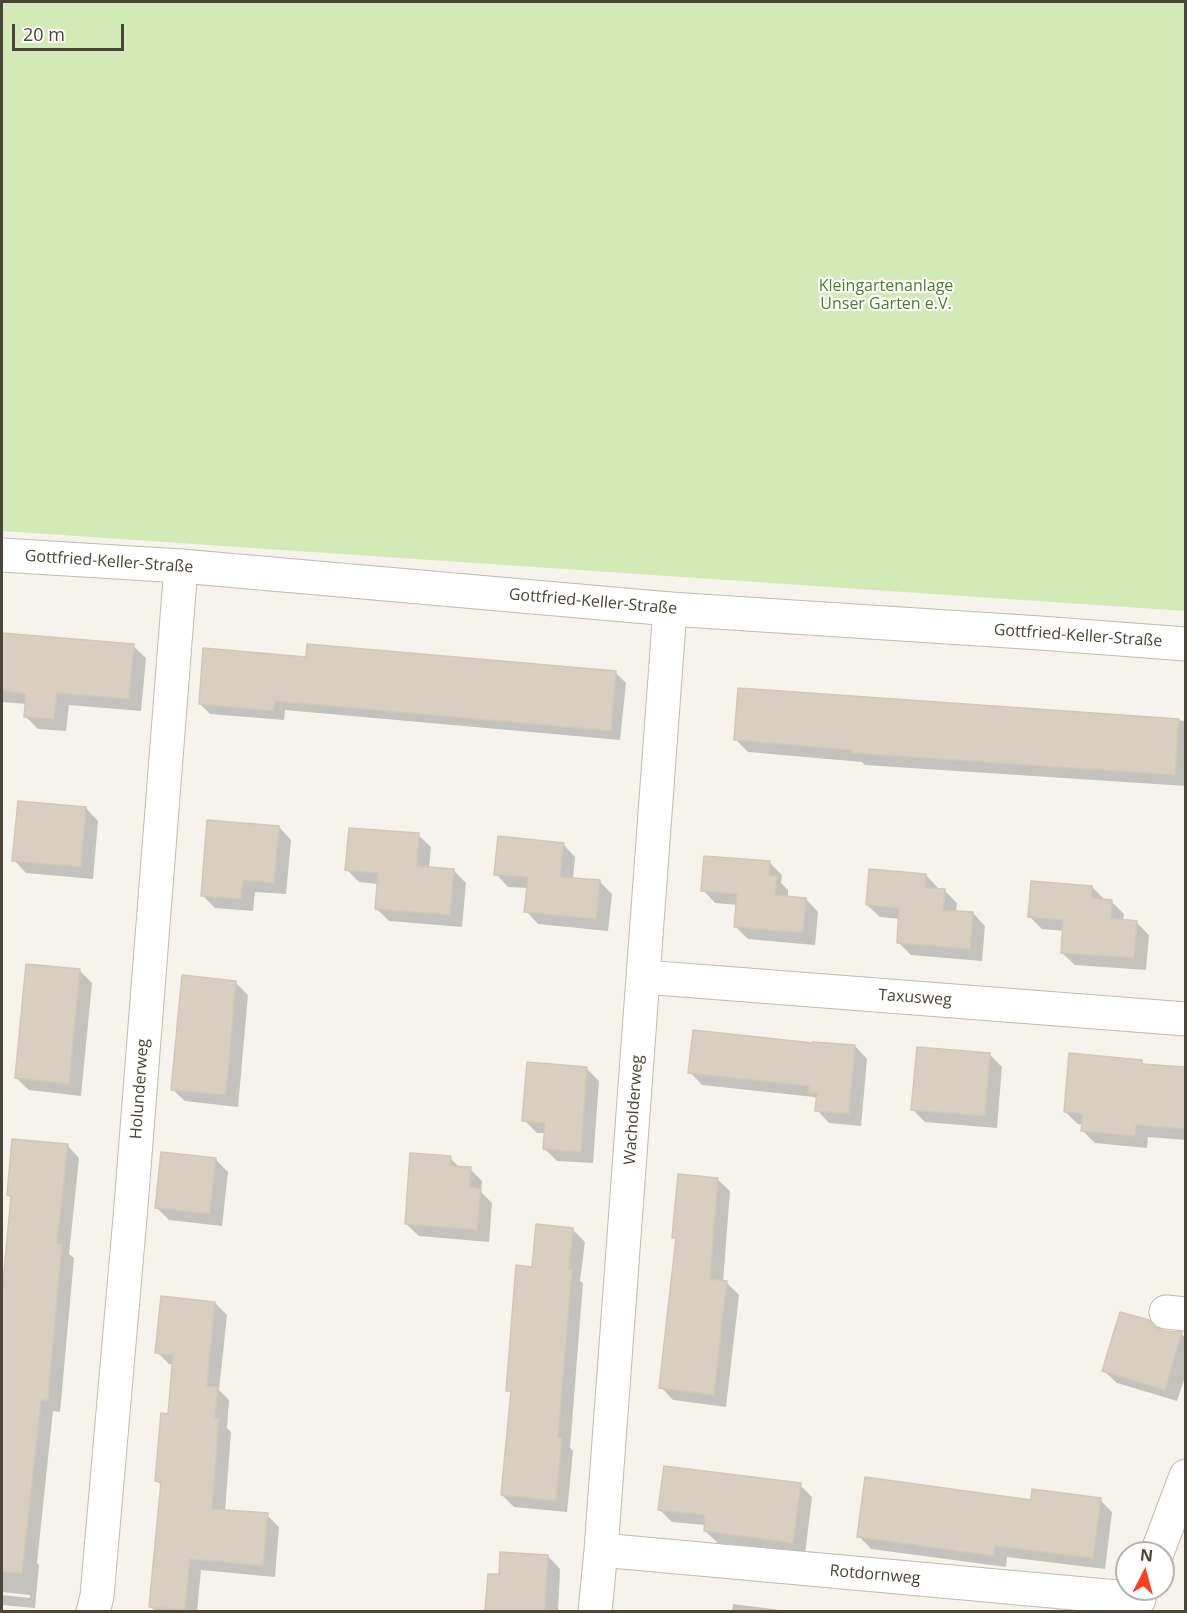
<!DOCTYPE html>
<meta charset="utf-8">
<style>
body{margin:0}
#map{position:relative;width:1187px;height:1613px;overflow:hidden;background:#f6f3ec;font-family:"Open Sans",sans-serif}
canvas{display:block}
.frame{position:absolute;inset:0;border:3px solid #4b4439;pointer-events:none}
.north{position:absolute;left:1115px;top:1541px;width:60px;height:60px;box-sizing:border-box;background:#fff;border:2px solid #b7b4b0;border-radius:50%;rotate:6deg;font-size:16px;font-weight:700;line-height:24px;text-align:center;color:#4b4439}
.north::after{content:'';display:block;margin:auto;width:21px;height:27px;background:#fc3f1d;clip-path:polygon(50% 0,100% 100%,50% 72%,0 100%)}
.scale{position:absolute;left:12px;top:24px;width:112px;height:27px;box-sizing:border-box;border:3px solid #4b4439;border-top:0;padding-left:8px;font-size:18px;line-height:21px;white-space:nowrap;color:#4b4439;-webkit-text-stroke:4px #fff;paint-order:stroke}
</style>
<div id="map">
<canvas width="1187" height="1613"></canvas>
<div class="frame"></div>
<div class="north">N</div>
<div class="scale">20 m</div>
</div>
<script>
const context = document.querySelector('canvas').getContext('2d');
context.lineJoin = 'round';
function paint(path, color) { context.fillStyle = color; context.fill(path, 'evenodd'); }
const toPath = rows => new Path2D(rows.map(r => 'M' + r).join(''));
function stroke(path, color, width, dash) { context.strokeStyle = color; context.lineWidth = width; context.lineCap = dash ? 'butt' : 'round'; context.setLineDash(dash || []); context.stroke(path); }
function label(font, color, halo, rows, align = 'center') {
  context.font = font + ' "Open Sans",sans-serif'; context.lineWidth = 4.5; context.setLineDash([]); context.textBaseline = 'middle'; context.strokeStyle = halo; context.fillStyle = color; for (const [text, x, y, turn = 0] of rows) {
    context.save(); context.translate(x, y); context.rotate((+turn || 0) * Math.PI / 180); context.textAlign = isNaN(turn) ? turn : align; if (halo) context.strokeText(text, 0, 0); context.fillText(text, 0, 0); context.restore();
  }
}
const green = toPath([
 [2,2,1185,2,1185,611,2,531]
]);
const shadow = toPath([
 [2,635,133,646,146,658,141,711,69,705,66,731,38,729,25,716,26,704,2,702],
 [308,658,616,673,626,683,620,740,285,710,284,720,210,714,200,704],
 [1001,709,1186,721,1186,786,865,765,862,762,748,752,736,740],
 [86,808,98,821,93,879,26,873,14,860],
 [279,827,291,840,286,894,255,892,253,911,215,908,202,895],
 [418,835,431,847,429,868,454,871,466,883,462,927,389,921,376,908,378,884,359,882,347,870],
 [563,844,575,857,573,879,599,881,612,894,608,931,538,924,526,911,528,888,508,887,496,874],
 [770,863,782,875,781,883,788,890,788,898,806,899,818,912,815,945,748,939,736,927,738,905,715,903,703,890],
 [926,875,938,888,938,890,944,890,957,903,956,912,973,913,985,926,982,961,911,955,898,942,900,919,880,917,867,905],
 [1092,887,1104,899,1111,901,1124,914,1123,921,1136,922,1149,935,1146,970,1075,965,1062,953,1064,931,1042,929,1030,917],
 [80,971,92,983,81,1096,29,1090,16,1078],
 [236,983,248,995,238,1107,185,1101,172,1089],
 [814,1045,855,1046,867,1059,861,1126,829,1123,817,1110,818,1100,814,1097,702,1085,690,1072],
 [990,1055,1002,1067,997,1128,925,1122,913,1110],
 [1141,1061,1146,1066,1186,1069,1186,1140,1148,1137,1147,1148,1095,1143,1083,1131,1083,1125,1078,1124,1065,1112],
 [586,1068,599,1081,593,1163,557,1161,544,1148,546,1133,537,1133,524,1120],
 [67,1145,79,1158,69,1254,74,1258,60,1412,53,1411,37,1563,39,1565,35,1608,2,1605,2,1595,30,1598,30,1595,2,1592,2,1318,12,1199,8,1195],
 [450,1158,460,1168,470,1169,482,1181,481,1192,492,1203,489,1242,419,1236,406,1224],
 [215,1159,228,1172,222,1226,169,1220,157,1208],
 [717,1179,730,1191,723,1282,727,1283,739,1295,726,1407,673,1400,661,1387,678,1241,674,1237],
 [573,1230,585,1242,580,1281,583,1283,570,1448,573,1451,567,1512,514,1507,502,1495,512,1394,508,1390,533,1268],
 [215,1303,227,1315,219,1390,229,1400,227,1428,231,1432,225,1511,267,1515,279,1527,275,1577,201,1570,197,1612,156,1612,151,1607,162,1486,157,1481,170,1415,174,1365,169,1364,157,1352],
 [1156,1329,1163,1332,1181,1334,1186,1338,1186,1374,1177,1401,1117,1383,1104,1371],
 [800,1485,812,1497,805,1554,718,1543,705,1531,705,1525,672,1522,660,1510],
 [1100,1500,1112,1512,1105,1569,1007,1557,1006,1567,871,1549,859,1536,1032,1502],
 [548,1556,560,1569,558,1612,487,1612,489,1575,500,1576],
 [733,1604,796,1612,732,1612]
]);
const building = toPath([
 [2,633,134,644,129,699,57,693,54,719,24,717,26,694,2,691,2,633],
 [307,644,616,671,611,731,275,701,274,711,199,704,203,648,306,657,307,644],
 [738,688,1179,719,1175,775,851,753,851,750,734,740,738,688],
 [18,801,86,807,81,867,12,861,18,801],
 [207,820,279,826,274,883,243,880,241,899,201,896,207,820],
 [349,828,419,833,417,866,454,869,450,915,375,909,378,873,345,870,349,828],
 [498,836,564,843,560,877,600,880,596,919,524,912,528,877,494,875,498,836],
 [704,856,770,861,769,875,777,876,775,895,806,898,803,933,734,927,737,894,701,891,704,856],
 [869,869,926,874,925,888,945,889,943,910,973,912,970,949,897,943,899,908,866,905,869,869],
 [1031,881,1092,886,1091,898,1112,900,1111,918,1137,921,1134,958,1061,953,1063,920,1028,917,1031,881],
 [26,964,80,969,69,1084,15,1078,26,964],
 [182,975,236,981,226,1095,171,1090,182,975],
 [693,1030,813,1043,813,1042,855,1045,849,1114,815,1111,817,1093,808,1093,809,1086,688,1073,693,1030],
 [917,1047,990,1053,985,1116,911,1110,917,1047],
 [1069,1053,1142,1060,1142,1064,1185,1067,1185,1129,1136,1125,1135,1136,1081,1131,1083,1114,1064,1112,1069,1053],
 [527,1062,587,1067,581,1152,543,1149,545,1123,522,1121,527,1062],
 [12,1139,68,1144,57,1244,62,1244,48,1400,41,1400,22,1573,2,1572,2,1294,11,1196,7,1195,12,1139],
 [161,1152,216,1158,210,1214,155,1208,161,1152],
 [410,1153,451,1156,450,1166,471,1167,469,1187,481,1189,477,1230,405,1224,410,1153],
 [678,1174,718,1178,710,1279,727,1281,714,1395,659,1388,676,1238,672,1238,678,1174],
 [536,1224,573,1228,569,1270,572,1270,558,1438,562,1438,556,1501,501,1495,511,1391,506,1391,516,1265,532,1267,536,1224],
 [161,1296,215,1302,207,1386,218,1387,215,1418,219,1418,212,1509,268,1513,263,1566,190,1559,185,1610,149,1607,161,1482,155,1481,161,1413,168,1414,173,1355,155,1353,161,1296],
 [1120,1312,1149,1320,1155,1327,1164,1331,1182,1332,1165,1390,1102,1371,1120,1312],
 [664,1466,801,1483,793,1543,704,1531,705,1515,658,1510,664,1466],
 [865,1477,1031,1500,1032,1489,1101,1498,1093,1558,995,1546,994,1556,857,1537,865,1477],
 [500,1552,548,1555,545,1611,485,1611,488,1574,499,1574,500,1552]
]);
const minor = toPath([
 [644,977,1186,1019],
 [1166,1312,1186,1314],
 [601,1550,1139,1599],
 [1157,1553,1186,1476],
 [93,1612,97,1596,131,1206,181,566],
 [595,1612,601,1550,670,609]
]);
const tertiary = toPath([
 [2,555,181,566,670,609,1040,633,1186,644]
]);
const parkNames = [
 ["Kleingartenanlage",886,286],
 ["Unser Garten e.V.",886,304]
];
const streetNames = [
 ["Gottfried-Keller-Straße",109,562,4],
 ["Gottfried-Keller-Straße",593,602,5],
 ["Gottfried-Keller-Straße",1078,636,4],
 ["Taxusweg",915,998,4],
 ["Holunderweg",140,1089,-86],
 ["Wacholderweg",634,1110,-86],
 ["Rotdornweg",875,1575,5]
];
paint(green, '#d2eab5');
paint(shadow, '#0003');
paint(building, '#d8cfc1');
stroke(building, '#d3c7b4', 1.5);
stroke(minor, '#c2bbae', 35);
stroke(tertiary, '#c2bbae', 35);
stroke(minor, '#fff', 33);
stroke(tertiary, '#fff', 33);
label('16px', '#4a7f2a', '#fff', parkNames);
label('16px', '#4b4439', '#fff', streetNames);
</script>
